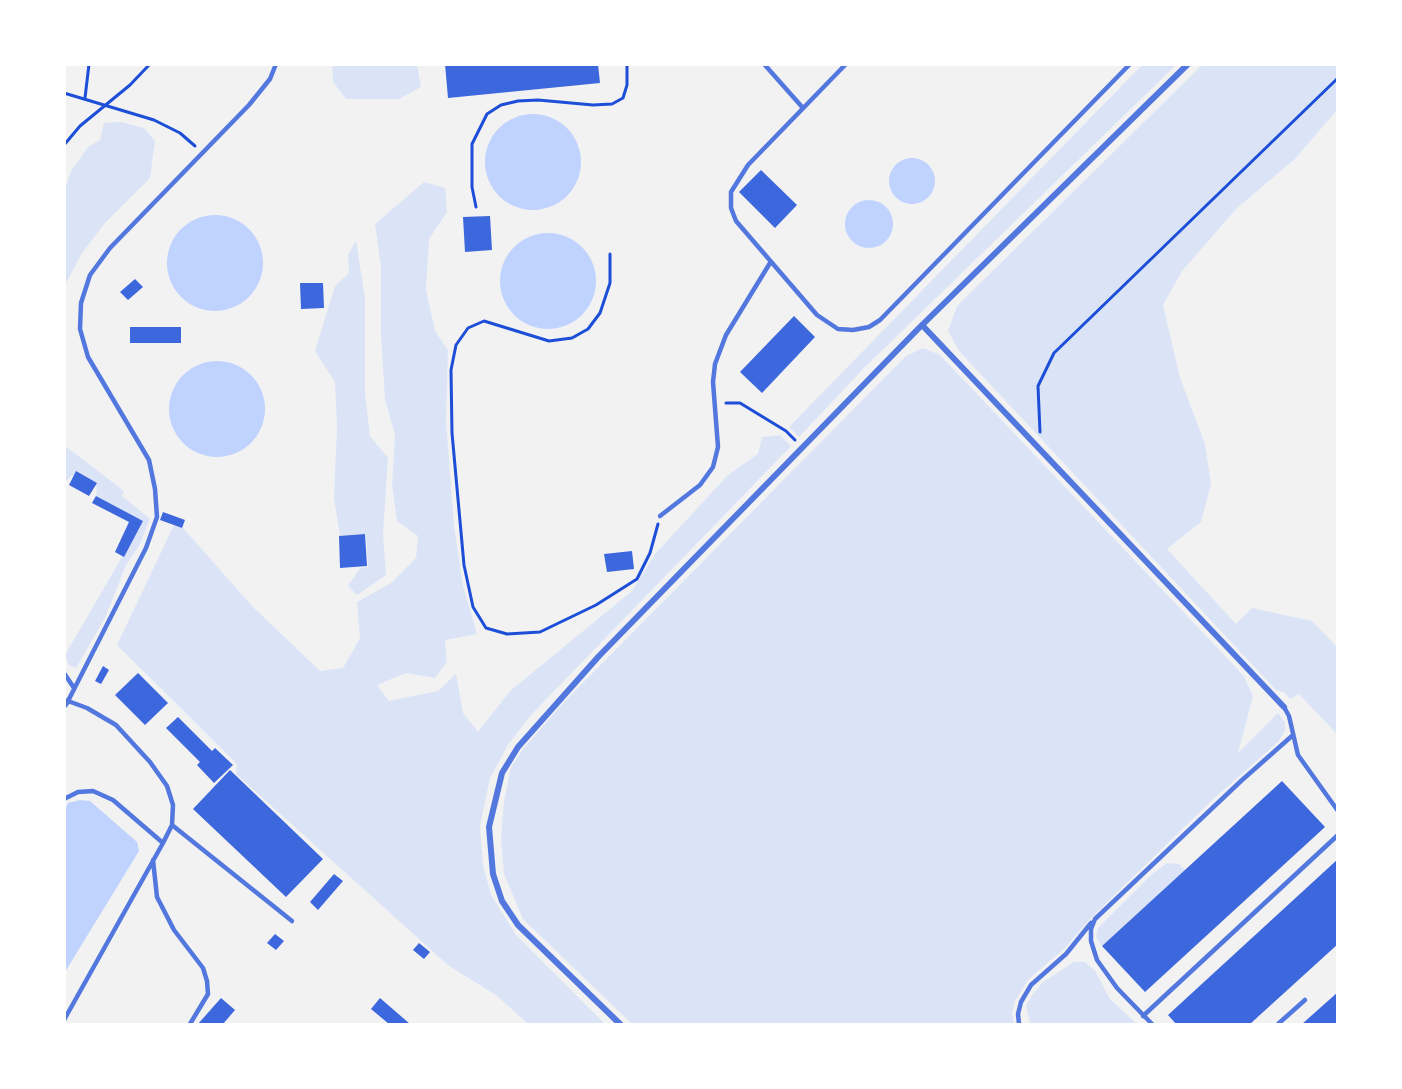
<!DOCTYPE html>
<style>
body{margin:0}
#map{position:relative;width:1402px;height:1089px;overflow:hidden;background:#f2f2f2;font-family:Montserrat,sans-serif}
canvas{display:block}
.frame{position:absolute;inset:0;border:66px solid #fff;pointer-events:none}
</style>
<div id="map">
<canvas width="1402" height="1089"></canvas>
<div class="frame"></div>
</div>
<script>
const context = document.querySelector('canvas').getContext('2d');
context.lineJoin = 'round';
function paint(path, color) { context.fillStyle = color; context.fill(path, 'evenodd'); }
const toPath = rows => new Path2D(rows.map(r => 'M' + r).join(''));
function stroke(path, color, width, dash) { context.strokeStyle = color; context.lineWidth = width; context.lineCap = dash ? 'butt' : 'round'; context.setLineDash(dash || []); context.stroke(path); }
const green = toPath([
 [332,65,417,65,421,87,399,99,346,99,333,82],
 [1142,65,1176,65,864,368,799,437,789,427],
 [1202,65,1337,65,1337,110,1295,159,1237,208,1182,271,1163,305,1180,378,1205,444,1211,484,1201,522,1167,549,1236,624,1252,608,1312,621,1337,647,1337,734,1299,694,1290,699,1285,693,1276,690,959,351,948,331,957,306],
 [121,122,144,128,155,141,150,178,105,223,82,253,65,285,65,189,71,171,88,147,100,140,104,123],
 [424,182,445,188,447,212,429,239,426,290,435,331,448,350,446,420,454,526,463,586,477,634,445,640,447,662,435,678,406,673,377,685,389,701,438,691,456,674,463,713,478,732,510,691,632,591,655,554,728,475,758,454,762,437,780,435,791,446,530,716,508,745,490,778,480,826,483,865,491,895,516,935,605,1024,528,1024,496,995,449,966,236,774,237,764,117,645,174,525,184,529,252,606,320,671,343,668,360,638,357,602,391,583,416,558,418,536,397,521,392,485,395,435,385,399,381,335,381,267,375,224],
 [356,240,365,299,365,393,370,436,388,458,383,534,386,575,357,595,348,586,360,568,368,567,366,534,340,536,334,498,337,426,335,382,315,351,335,286,349,273,348,255],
 [923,348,940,355,1244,676,1253,696,1238,753,1278,713,1285,722,1285,730,1279,741,1209,803,1090,919,1065,948,1028,980,1015,1001,1012,1013,1014,1024,632,1024,523,919,504,874,501,839,504,802,511,767,524,748,564,702,906,356],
 [64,445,124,491,122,496,150,519,139,546,126,565,105,618,76,668,69,665,65,655,143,521,96,496,97,487,72,475,65,482],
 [1167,863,1179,864,1185,870,1102,946,1096,937,1098,928,1151,875],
 [1074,962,1085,962,1095,971,1110,999,1137,1024,1030,1024,1026,1006,1033,994,1043,982]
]);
const water = toPath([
 '485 162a48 48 0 1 1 96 0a48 48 0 1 1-96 0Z',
 '889 181a23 23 0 1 1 46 0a23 23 0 1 1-46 0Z',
 '845 224a24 24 0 1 1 48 0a24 24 0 1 1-48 0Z',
 '167 263a48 48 0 1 1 96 0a48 48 0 1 1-96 0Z',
 '500 281a48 48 0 1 1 96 0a48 48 0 1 1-96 0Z',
 '169 409a48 48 0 1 1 96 0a48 48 0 1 1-96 0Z',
 [80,800,90,801,137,842,139,851,65,972,65,809,68,803]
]);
const building = toPath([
 [445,64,598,64,600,83,448,98],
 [761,170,797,205,775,228,739,192],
 [490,216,492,250,465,252,463,217],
 [135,279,143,287,128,300,120,292],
 [300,283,323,283,324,308,301,309],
 [794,316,815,337,762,393,740,372],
 [130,327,181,327,181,343,130,343],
 [76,471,97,483,89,496,69,485],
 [96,496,143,521,124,557,115,552,129,522,92,503],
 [163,512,185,520,182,528,160,520],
 [365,534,367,566,340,568,339,536],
 [632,551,634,569,607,572,604,554],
 [103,666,109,670,101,684,95,681],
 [138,673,168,703,145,725,115,695],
 [178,717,212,751,215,748,233,765,214,783,197,765,200,762,166,728],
 [230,770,323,859,286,897,193,809],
 [1282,781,1325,827,1145,992,1102,946],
 [1338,859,1338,944,1250,1024,1176,1024,1168,1015],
 [334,874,343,881,318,910,310,902],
 [275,934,284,941,276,950,267,943],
 [419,943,430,952,424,959,413,950],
 [1338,992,1338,1024,1302,1024],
 [221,998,235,1010,223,1024,198,1024],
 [380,998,410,1024,389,1024,371,1009]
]);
const path = toPath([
 [64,93,154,120,180,133,195,146],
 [85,98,89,64],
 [64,145,80,126,130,85,150,64],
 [476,207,472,187,472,144,487,114,501,105,518,101,538,100,593,105,612,104,623,98,627,85,627,64],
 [610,254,610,283,600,313,588,329,572,338,549,341,484,321,468,328,456,345,451,370,452,433,464,565,473,607,486,628,507,634,540,632,596,605,637,579,650,553,658,524],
 [726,403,740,403,786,431,795,440],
 [1040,432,1038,386,1054,353,1338,78]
]);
const service = toPath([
 [764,64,803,108],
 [846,64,748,165,731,192,731,208,736,221,817,315,838,329,853,330,869,327,880,320,1130,64],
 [660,516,700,485,713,467,718,447,713,382,715,364,726,335,770,263],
 [64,673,74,688],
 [1284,707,1289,716,1298,755,1338,811],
 [64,799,78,792,93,791,113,800,163,843],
 [172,825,292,921],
 [153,860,157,897,174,930,203,968,207,981,208,994,190,1024],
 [1143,1016,1338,835],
 [64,1020,163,843,172,825,173,805,167,786,150,762,116,725,87,708,68,701,146,548,157,517,155,489,149,460,88,357,80,329,81,303,90,275,110,248,249,105,270,79,276,64],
 [1019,1024,1018,1014,1021,1002,1031,985,1066,954,1091,923],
 [1152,1024,1117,988,1097,960,1091,941,1091,929,1095,919,1241,781,1293,735],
 [1278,1024,1305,1000]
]);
const minor = toPath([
 [922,325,1284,707],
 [64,706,68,701],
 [620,1024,518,925,502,901,493,874,489,827,502,773,518,747,599,656,917,330,1188,64]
]);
paint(green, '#dbe4f7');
paint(water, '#bfd3fe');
paint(building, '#3d67dc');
stroke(path, '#1d4ed8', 3);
stroke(service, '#5277de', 4.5);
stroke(minor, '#5277de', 6);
</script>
